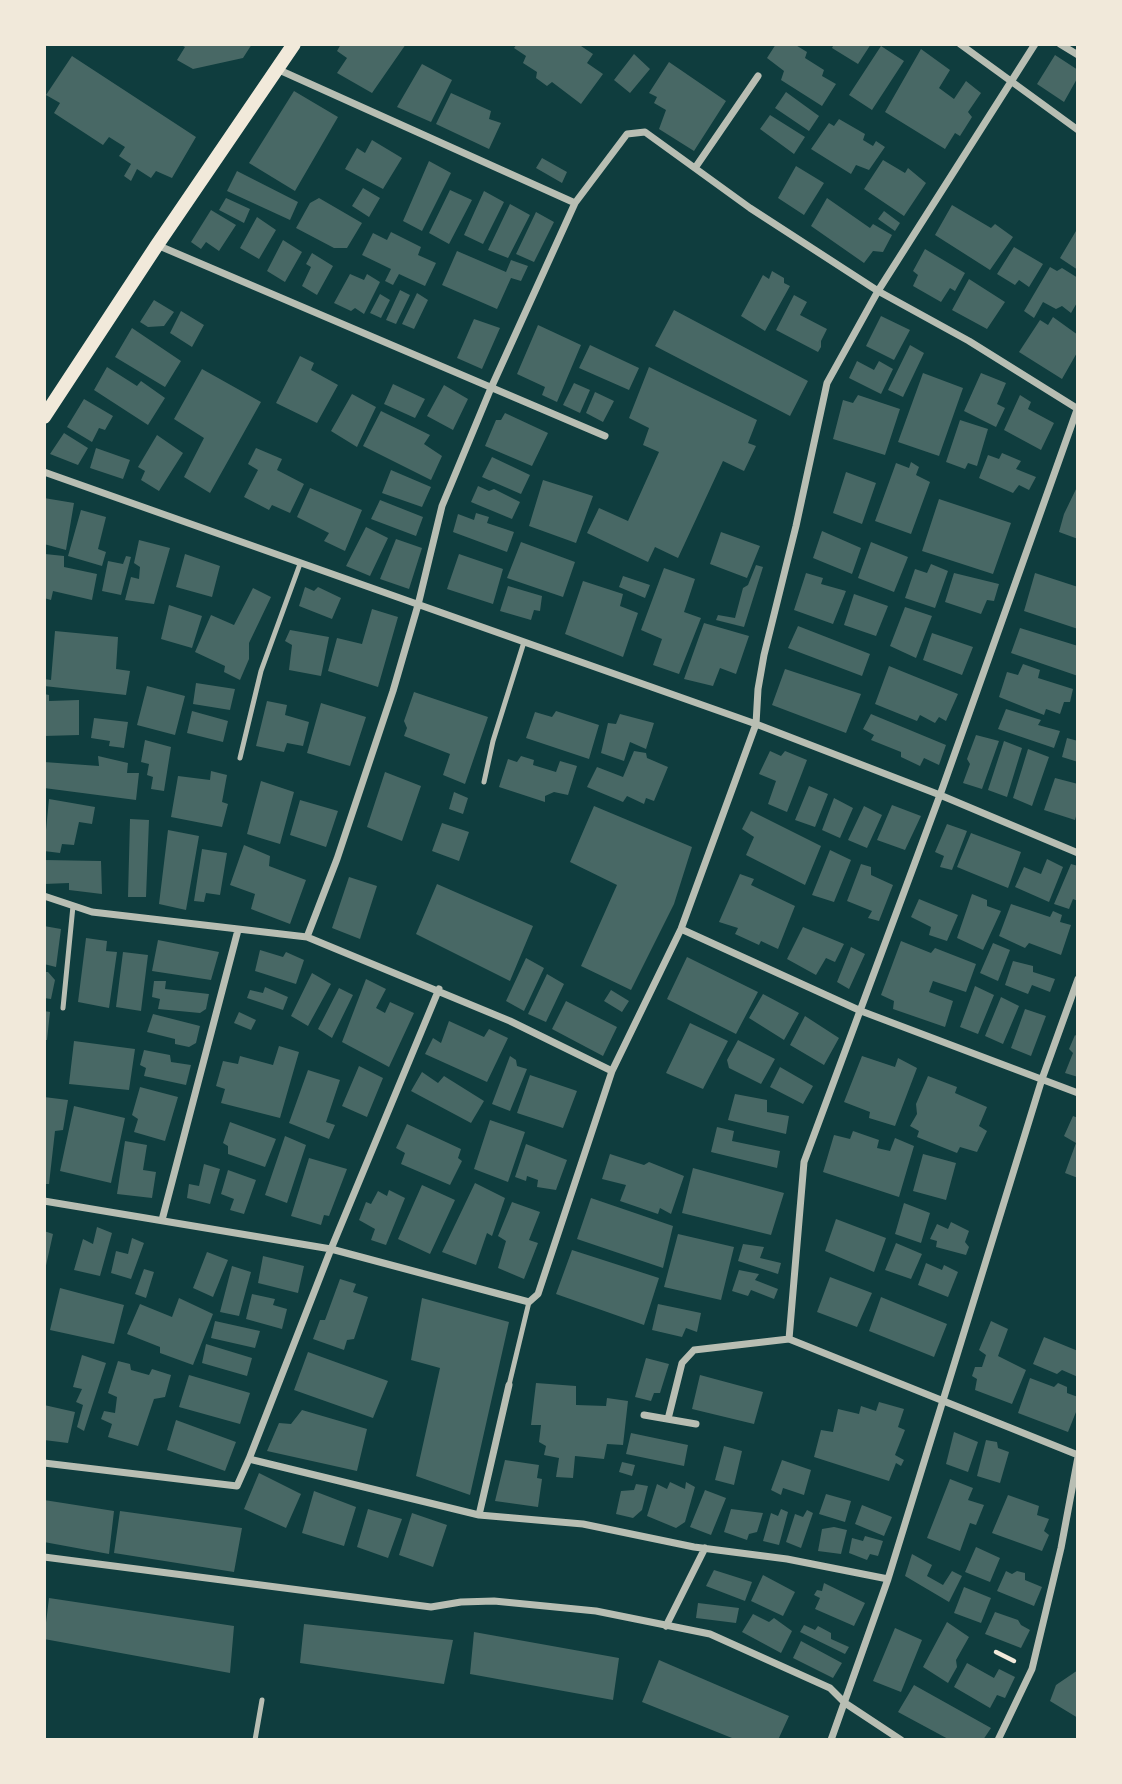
<!DOCTYPE html>
<style>
body{margin:0}
#map{position:relative;width:1122px;height:1784px;overflow:hidden;background:#0f3d3e;font-family:"Asap Condensed",sans-serif}
canvas{display:block}
.frame{position:absolute;inset:0;border:46px solid #f1e9da;pointer-events:none}
</style>
<div id="map">
<canvas width="1122" height="1784"></canvas>
<div class="frame"></div>
</div>
<script>
const context = document.querySelector('canvas').getContext('2d');
context.lineJoin = 'round';
function paint(path, color) { context.fillStyle = color; context.fill(path, 'evenodd'); }
const toPath = rows => new Path2D(rows.map(r => 'M' + r).join(''));
function stroke(path, color, width, dash) { context.strokeStyle = color; context.lineWidth = width; context.lineCap = dash ? 'butt' : 'round'; context.setLineDash(dash || []); context.stroke(path); }
const building = toPath([
 [179,44,252,44,243,58,193,69,177,60,185,47],
 [341,44,406,44,372,93,337,73,347,58,337,51],
 [517,44,578,44,593,54,587,63,603,74,581,104,552,82,547,86,536,78,537,72,523,63,526,56,514,48],
 [776,44,794,44,807,52,805,58,824,70,822,76,836,84,822,106,781,80,784,71,767,58],
 [834,44,871,44,858,64,832,48],
 [881,46,904,61,872,110,849,95],
 [921,49,950,70,939,88,954,99,966,81,981,93,968,112,972,117,960,136,955,133,945,149,885,112],
 [634,54,650,69,630,93,614,80],
 [1055,55,1078,70,1078,77,1064,102,1037,84],
 [72,56,196,137,172,178,156,171,151,178,137,169,131,181,124,176,131,164,119,156,125,147,109,137,103,145,54,113,60,103,46,95],
 [669,62,726,101,694,151,659,129,666,110,654,103,657,97,649,93],
 [422,64,452,80,431,122,397,107],
 [294,91,338,117,295,191,249,163],
 [786,92,819,116,809,131,775,108],
 [451,93,491,111,489,119,501,123,489,149,436,124],
 [770,115,805,137,794,154,760,129],
 [839,119,865,134,863,140,873,146,876,141,885,147,869,170,856,165,851,174,811,149,829,123,834,126],
 [372,140,402,158,383,189,345,169,357,148,365,153],
 [542,158,567,172,562,183,536,168],
 [883,160,905,173,908,168,926,183,904,216,864,189],
 [429,161,451,173,422,231,403,221],
 [796,166,824,183,804,215,778,198],
 [237,171,298,202,290,220,227,191],
 [363,188,380,198,369,217,352,206],
 [450,190,472,200,449,244,429,233],
 [484,191,504,202,483,244,464,235],
 [226,198,250,209,244,223,219,210],
 [319,198,362,223,347,248,334,248,296,228,310,203],
 [827,198,870,228,873,224,892,235,883,252,873,251,864,263,811,226],
 [510,204,530,215,508,258,488,250],
 [952,205,991,228,995,224,1013,237,990,270,935,235],
 [211,210,236,225,219,251,206,242,201,249,191,242],
 [884,211,900,223,895,231,878,219],
 [536,212,554,222,534,262,516,254],
 [257,217,276,230,259,259,240,248],
 [1076,231,1078,233,1078,270,1060,258],
 [391,232,421,247,418,255,436,263,425,286,399,274,393,285,385,281,391,269,362,255,373,233,387,240],
 [283,240,302,252,285,282,267,271],
 [1014,247,1043,264,1029,287,1019,280,1015,285,997,274],
 [925,249,965,273,955,291,950,288,941,302,913,286,918,275,913,271],
 [457,251,506,272,511,260,528,266,521,281,511,278,497,309,442,285],
 [312,253,333,266,317,295,302,286,311,267,306,264],
 [1050,267,1057,271,1062,268,1078,278,1076,294,1078,301,1071,313,1062,306,1056,309,1043,302,1034,318,1024,311],
 [772,271,784,278,784,283,790,286,765,331,741,316,763,275,769,279],
 [350,274,364,280,367,274,380,282,364,314,355,308,351,311,334,303],
 [969,279,1005,302,987,329,952,310],
 [400,290,410,295,396,324,386,320],
 [417,293,428,300,414,329,402,324],
 [380,294,390,300,381,318,370,313],
 [794,295,807,302,800,315,827,329,821,341,821,347,818,352,776,330],
 [154,300,174,312,164,326,148,327,140,322],
 [674,310,808,381,790,416,655,346],
 [181,311,204,325,192,347,170,333],
 [881,316,910,330,894,360,866,346],
 [1053,317,1078,335,1078,351,1062,379,1019,352,1040,320,1048,325],
 [474,319,500,328,482,369,457,358],
 [538,325,581,345,557,402,542,395,545,387,517,374],
 [132,328,181,361,165,387,115,357],
 [590,345,639,368,629,390,579,368],
 [910,345,924,353,903,397,888,390],
 [300,356,314,363,311,370,338,385,317,423,276,403],
 [857,361,874,370,879,361,893,369,881,394,849,378],
 [107,367,137,386,141,381,165,398,148,425,94,390],
 [649,367,757,420,748,443,756,446,744,471,723,461,678,558,655,547,648,562,587,533,599,508,628,521,659,452,643,445,649,428,629,418],
 [202,369,261,402,210,493,184,477,204,438,174,419],
 [923,373,963,388,939,456,898,442],
 [981,373,1006,383,997,404,1005,408,996,427,964,411],
 [574,383,590,390,580,413,563,405],
 [393,384,425,399,415,418,384,404],
 [444,385,468,399,453,430,427,416],
 [595,392,614,401,603,422,586,413],
 [352,394,376,407,357,447,331,431],
 [858,395,900,409,885,455,833,439,843,400,853,403],
 [1020,395,1031,402,1028,409,1054,423,1041,450,1004,430],
 [84,399,113,416,105,430,99,428,92,442,67,427],
 [381,411,430,435,424,444,442,456,431,480,363,446],
 [505,413,548,433,532,466,485,446,496,420,501,420],
 [960,420,988,429,977,466,968,463,965,469,946,462],
 [64,433,88,448,78,465,50,454],
 [157,435,183,453,159,491,141,480,145,471,138,467],
 [96,448,130,460,123,479,90,468],
 [256,448,282,459,277,470,304,484,290,513,272,505,269,510,244,497,258,470,248,464],
 [1002,453,1021,461,1016,469,1036,477,1029,490,1019,485,1013,493,979,478,988,455,999,459],
 [492,457,530,475,521,494,482,477],
 [911,462,919,467,916,475,930,482,911,534,875,521,896,463,909,468],
 [391,470,431,487,422,507,382,493],
 [846,472,876,483,862,524,833,513],
 [543,480,593,496,576,543,529,526],
 [1078,485,1078,539,1059,532,1064,514],
 [478,486,489,491,494,489,520,502,512,519,471,502],
 [310,488,362,510,345,551,324,541,329,533,297,517],
 [44,498,74,503,66,550,44,544],
 [939,499,1011,523,993,574,922,551],
 [380,500,423,517,416,536,371,519],
 [81,510,106,517,98,549,106,552,102,566,68,556],
 [476,513,489,517,487,523,514,532,507,552,453,532,458,514,474,520],
 [366,527,388,538,370,576,346,566],
 [822,531,861,548,852,574,813,558],
 [721,532,760,546,747,578,710,564],
 [396,539,422,548,409,589,380,579],
 [139,540,170,548,154,604,125,600,131,577,139,579,140,567,134,563],
 [521,542,575,562,563,597,507,578],
 [871,542,908,557,894,592,858,578],
 [45,554,64,556,64,567,97,574,92,600,53,591,51,600,44,598],
 [185,554,220,566,212,597,176,587],
 [459,554,503,569,493,604,447,589],
 [126,556,131,557,121,595,102,591,108,561,123,564],
 [931,564,948,571,935,608,905,598,915,569,927,573],
 [756,565,763,567,744,627,716,620,718,615,735,618,743,588,748,585],
 [664,568,695,579,684,612,701,618,679,674,653,665,662,639,641,630],
 [806,573,823,578,821,584,846,591,833,624,794,610],
 [954,573,999,584,994,601,987,600,981,614,945,602],
 [1035,573,1078,587,1078,629,1024,611],
 [623,576,650,585,645,598,619,587],
 [583,581,623,594,620,606,638,613,623,657,565,634],
 [508,586,542,596,540,611,534,610,531,620,500,611],
 [305,587,314,591,318,587,341,598,332,619,299,606],
 [253,588,271,597,249,643,249,659,240,680,224,672,225,666,195,652,211,615,234,625],
 [854,594,888,606,876,636,844,625],
 [169,605,202,616,192,648,161,639],
 [905,607,932,616,916,658,890,646],
 [372,609,398,617,378,687,328,671,337,638,362,644],
 [704,623,749,636,736,674,720,668,713,686,684,679],
 [798,626,870,654,862,676,788,648],
 [1020,628,1078,646,1078,676,1011,653],
 [290,630,329,637,321,676,289,670,292,645,285,641],
 [55,631,118,637,116,669,130,671,126,695,44,686,44,679,51,680],
 [932,633,973,647,962,675,923,660],
 [1023,664,1040,670,1038,678,1073,689,1070,702,1064,702,1060,714,1046,709,1044,715,999,697,1007,672,1018,675],
 [889,666,958,694,946,721,939,717,935,723,920,715,917,721,875,704],
 [785,669,861,694,846,733,772,705],
 [196,683,235,689,230,710,193,704],
 [147,686,185,696,175,735,137,725],
 [414,692,488,717,465,784,443,775,450,754,404,736,407,728,404,721],
 [44,694,49,695,49,701,79,700,79,735,44,736],
 [267,701,287,705,285,715,309,722,303,746,287,743,284,752,256,746],
 [321,703,366,717,350,766,307,753],
 [1006,709,1041,720,1038,725,1060,731,1054,748,998,729],
 [192,711,228,721,223,742,187,733],
 [556,711,599,725,589,759,526,738,535,712,552,717],
 [620,714,654,723,646,749,630,742,624,761,601,753,608,723,616,724],
 [871,714,946,745,939,765,924,758,920,766,901,757,901,752,871,740,874,735,863,729],
 [94,718,128,722,124,748,109,746,110,741,91,738],
 [976,735,999,741,982,789,963,783,970,764,967,759],
 [1067,738,1078,741,1078,762,1062,757],
 [145,740,171,747,164,791,151,789,153,777,147,775,149,764,141,762],
 [1004,741,1022,748,1007,797,988,790],
 [1028,749,1049,757,1032,806,1013,798],
 [634,751,646,753,647,758,668,767,654,801,646,798,644,804,627,796,623,802,587,787,597,767,623,777],
 [770,751,781,756,785,751,807,760,787,812,768,804,776,781,759,774],
 [98,756,128,763,127,773,139,773,136,800,44,788,44,762,99,766],
 [521,756,534,760,533,765,556,772,560,761,577,766,568,795,554,792,545,796,545,802,499,787,508,759,517,762],
 [211,771,227,775,222,802,228,804,222,827,171,817,178,776,210,780],
 [385,772,421,786,402,841,367,827],
 [1055,778,1078,784,1078,809,1075,820,1044,810],
 [261,781,294,792,280,844,247,834],
 [809,786,828,794,815,827,795,820],
 [454,792,468,798,463,814,449,809],
 [834,798,853,808,840,838,822,830],
 [49,799,95,807,92,824,79,822,74,845,62,844,60,853,44,851],
 [300,800,338,811,326,847,290,835],
 [892,805,921,816,905,850,877,840],
 [594,806,692,847,674,904,631,990,581,966,617,885,570,862],
 [864,806,882,815,867,848,848,840],
 [751,811,821,846,805,885,746,855,754,837,742,829],
 [130,819,149,820,146,897,128,897],
 [442,823,469,832,459,861,432,851],
 [947,824,967,831,952,870,940,867,944,856,935,852],
 [168,830,199,836,186,910,159,904],
 [971,833,1021,852,1008,888,957,867],
 [244,845,270,856,269,866,306,880,290,924,251,909,255,894,230,885],
 [202,849,227,853,220,895,206,893,204,902,194,901],
 [830,850,851,860,834,902,812,895],
 [1047,859,1063,867,1049,902,1015,887,1024,867,1041,874],
 [44,860,101,861,102,894,69,890,69,883,44,884],
 [861,864,871,867,871,875,893,885,879,921,868,918,872,911,847,901],
 [1071,864,1078,866,1078,901,1073,899,1069,909,1054,904],
 [740,874,754,879,751,885,795,906,778,949,761,941,759,945,735,934,738,928,719,922],
 [349,877,377,886,360,939,332,928],
 [437,884,533,926,510,981,416,934],
 [972,894,987,900,987,906,1001,911,983,950,957,938],
 [919,899,958,915,947,941,929,935,931,927,911,917],
 [1011,904,1050,917,1053,911,1062,915,1060,922,1071,925,1061,955,1029,943,1025,948,999,936],
 [44,926,61,929,56,967,44,964],
 [803,927,844,944,835,962,826,958,816,975,787,959],
 [86,938,107,941,106,951,117,952,109,1008,78,1002],
 [158,940,219,952,211,980,152,971],
 [901,941,931,953,935,948,976,964,966,992,933,981,929,992,953,1001,945,1027,893,1009,894,1001,881,995],
 [993,943,1010,950,998,981,980,973],
 [851,947,865,954,849,989,837,982],
 [260,950,283,957,286,952,304,960,296,984,255,971],
 [123,952,148,955,141,1011,116,1007],
 [687,957,758,992,736,1034,667,999],
 [526,958,544,968,524,1011,506,1001],
 [1013,961,1033,966,1033,972,1055,979,1050,992,1032,985,1028,994,1005,985],
 [44,972,48,972,55,980,51,999,44,998],
 [312,973,331,984,308,1026,291,1016],
 [547,974,564,984,546,1022,528,1014],
 [366,979,386,989,376,1008,385,1013,390,1002,414,1013,389,1067,342,1042],
 [154,981,166,981,165,989,209,994,206,1009,200,1013,158,1009,160,999,152,997],
 [975,986,994,995,978,1034,960,1027],
 [265,987,288,997,283,1010,247,998,250,990,263,993],
 [339,988,353,995,332,1038,318,1029],
 [611,990,629,1001,622,1012,604,1001],
 [763,994,799,1013,784,1040,749,1018],
 [1001,997,1019,1006,1003,1044,985,1036],
 [566,1001,617,1027,603,1056,552,1029],
 [1025,1009,1046,1016,1031,1056,1011,1048],
 [44,1011,50,1012,47,1040,44,1040],
 [239,1012,256,1020,251,1030,234,1023],
 [153,1014,200,1026,196,1043,189,1047,175,1044,175,1039,147,1032],
 [805,1016,839,1038,824,1065,790,1045],
 [449,1021,484,1037,489,1029,508,1038,487,1082,425,1054,433,1038,441,1043],
 [690,1023,728,1041,703,1089,666,1073],
 [1075,1035,1078,1037,1078,1077,1065,1073,1073,1053,1069,1049],
 [738,1040,775,1059,761,1084,729,1068,727,1060],
 [74,1041,135,1049,129,1090,69,1084],
 [279,1046,299,1052,280,1118,221,1103,225,1089,216,1086,223,1061,238,1064,240,1056,273,1065],
 [144,1050,170,1055,171,1062,191,1065,186,1085,144,1076,146,1068,140,1065],
 [510,1056,516,1060,517,1066,527,1069,510,1111,492,1104],
 [862,1056,895,1067,898,1058,917,1068,895,1126,869,1118,870,1112,844,1102],
 [359,1066,383,1078,367,1117,342,1106],
 [780,1067,813,1086,803,1104,770,1087],
 [308,1070,340,1080,326,1122,335,1125,329,1139,289,1123],
 [422,1072,438,1083,444,1076,484,1101,471,1123,411,1091],
 [530,1075,577,1091,563,1128,517,1113],
 [928,1076,957,1087,955,1093,987,1107,979,1126,987,1131,977,1152,960,1147,957,1153,917,1137,919,1131,910,1126,917,1114,916,1104],
 [140,1087,178,1097,165,1141,134,1132,138,1119,132,1115],
 [735,1094,767,1100,767,1112,789,1116,786,1134,728,1120],
 [44,1097,68,1100,63,1130,55,1131,49,1184,44,1184],
 [74,1106,125,1118,111,1183,60,1171],
 [1073,1116,1078,1118,1078,1178,1065,1173,1076,1143,1064,1136],
 [490,1120,525,1132,508,1182,474,1169],
 [230,1122,276,1139,265,1167,228,1154,228,1146,223,1143],
 [407,1124,461,1149,458,1158,462,1161,450,1185,401,1164,405,1153,396,1148],
 [717,1127,734,1131,732,1141,780,1151,777,1168,711,1152],
 [853,1131,879,1140,877,1148,890,1151,895,1138,914,1146,899,1197,823,1172,834,1135,850,1139],
 [285,1136,306,1145,287,1203,265,1195],
 [125,1141,147,1145,143,1170,156,1172,152,1198,117,1194],
 [526,1144,567,1160,556,1190,537,1187,538,1180,527,1176,526,1181,515,1177],
 [610,1154,644,1165,649,1162,684,1176,671,1214,660,1208,658,1214,620,1201,626,1185,602,1179],
 [923,1154,956,1163,946,1200,913,1191],
 [309,1158,347,1169,329,1216,324,1215,321,1225,291,1216],
 [204,1164,220,1169,210,1204,187,1198,189,1184,199,1186],
 [693,1168,784,1193,771,1235,682,1213],
 [228,1170,256,1180,244,1214,230,1210,234,1199,221,1194],
 [475,1183,505,1198,492,1236,487,1233,476,1265,442,1252],
 [422,1185,455,1200,430,1254,398,1239],
 [389,1190,405,1198,386,1245,371,1240,375,1229,359,1220,366,1202,371,1204,378,1191,387,1196],
 [591,1198,673,1226,663,1268,577,1239],
 [512,1202,540,1212,529,1240,538,1243,524,1279,498,1268,506,1241,498,1236],
 [904,1203,930,1213,921,1243,895,1234],
 [836,1219,886,1238,874,1272,825,1251],
 [951,1222,969,1231,965,1242,969,1247,966,1255,936,1247,937,1241,930,1239,937,1224,948,1229],
 [97,1227,112,1233,100,1276,74,1270,83,1239,93,1244],
 [44,1231,53,1234,45,1270,44,1270],
 [678,1234,734,1247,721,1300,664,1287],
 [132,1238,144,1243,131,1279,111,1273,116,1251,128,1254],
 [896,1243,922,1254,911,1279,885,1270],
 [743,1244,764,1247,760,1258,781,1263,778,1274,738,1261],
 [572,1250,659,1278,644,1325,556,1294],
 [207,1252,228,1260,213,1297,193,1288],
 [263,1256,304,1266,298,1293,258,1283],
 [926,1263,942,1270,944,1265,958,1272,948,1297,918,1285],
 [232,1266,251,1272,239,1316,220,1312],
 [144,1269,154,1272,146,1298,135,1294],
 [739,1270,759,1274,755,1280,778,1289,774,1299,751,1290,748,1296,732,1291],
 [830,1277,872,1293,857,1327,817,1312],
 [340,1279,356,1284,353,1292,368,1297,354,1339,347,1340,344,1350,313,1339,320,1320,325,1320],
 [60,1288,124,1305,114,1344,50,1330],
 [252,1294,275,1299,273,1305,287,1309,282,1329,246,1319],
 [881,1297,947,1324,934,1357,869,1331],
 [179,1298,213,1314,193,1365,160,1353,160,1347,127,1334,140,1304,172,1317],
 [422,1298,509,1322,470,1495,416,1476,440,1368,411,1360],
 [658,1304,701,1313,697,1332,686,1328,682,1337,652,1330],
 [215,1321,260,1331,255,1348,211,1338],
 [991,1321,1008,1329,998,1356,1026,1370,1012,1404,975,1390,977,1379,972,1376,975,1367,982,1367,986,1355,979,1350],
 [1044,1337,1078,1351,1078,1377,1062,1370,1057,1374,1033,1364],
 [206,1344,252,1358,247,1376,202,1363],
 [308,1352,388,1381,373,1418,294,1390],
 [82,1355,106,1363,84,1431,77,1427,83,1405,76,1402,82,1389,73,1387],
 [646,1358,669,1364,660,1393,654,1393,651,1401,635,1397],
 [118,1361,130,1364,131,1370,149,1375,152,1369,171,1375,165,1397,154,1399,138,1446,108,1437,112,1424,101,1419,104,1411,115,1413,117,1397,108,1393],
 [189,1375,250,1393,240,1424,179,1407],
 [700,1375,763,1392,754,1424,692,1409],
 [1030,1378,1054,1387,1058,1383,1067,1387,1067,1393,1078,1397,1078,1407,1068,1432,1018,1413],
 [536,1383,576,1386,576,1405,606,1406,607,1398,628,1401,623,1445,607,1444,604,1459,575,1456,573,1478,556,1477,559,1458,544,1455,546,1446,539,1442,541,1425,531,1425],
 [879,1402,904,1409,898,1427,905,1430,895,1455,904,1460,901,1466,896,1463,889,1481,814,1457,821,1430,833,1432,838,1409,859,1414,861,1406,876,1411],
 [44,1405,75,1412,68,1443,44,1440],
 [302,1410,367,1429,357,1471,267,1451,279,1423,291,1424],
 [176,1420,236,1442,225,1471,167,1450],
 [954,1432,978,1442,968,1472,946,1464],
 [631,1433,688,1445,684,1466,626,1454],
 [986,1440,997,1442,998,1448,1009,1452,1000,1483,977,1476],
 [724,1446,742,1451,734,1485,715,1480],
 [505,1460,539,1465,537,1478,542,1479,538,1507,495,1501],
 [782,1460,811,1470,804,1495,783,1488,781,1495,771,1490],
 [622,1462,635,1465,632,1476,619,1472],
 [259,1473,301,1494,286,1528,244,1509],
 [950,1479,973,1488,968,1500,984,1505,976,1525,970,1523,960,1551,927,1538],
 [670,1482,685,1489,686,1482,695,1487,685,1522,676,1528,647,1516,657,1484,667,1489],
 [636,1484,648,1486,642,1510,633,1518,616,1514,621,1491,634,1490],
 [705,1490,726,1498,711,1535,690,1527],
 [314,1491,356,1507,344,1546,302,1533],
 [826,1494,851,1501,845,1522,819,1514],
 [1008,1495,1039,1506,1037,1515,1049,1519,1044,1531,1049,1535,1042,1551,992,1533],
 [44,1500,114,1511,109,1554,44,1542],
 [862,1505,892,1517,884,1536,855,1524],
 [368,1509,402,1519,388,1558,357,1547],
 [731,1509,763,1513,757,1532,749,1534,747,1540,724,1532],
 [781,1509,788,1512,779,1545,763,1541,771,1513,778,1516],
 [807,1510,813,1513,801,1548,786,1542,795,1514,803,1517],
 [120,1511,242,1528,234,1572,114,1553],
 [412,1513,447,1525,433,1567,399,1555],
 [834,1527,847,1530,841,1554,818,1551,822,1529],
 [865,1536,883,1541,878,1556,870,1554,867,1560,849,1553,852,1538,863,1541],
 [976,1547,1000,1558,990,1582,965,1572],
 [912,1554,932,1565,927,1576,943,1585,952,1571,962,1576,949,1602,905,1576],
 [714,1570,752,1582,745,1601,706,1586],
 [1006,1571,1012,1574,1017,1571,1025,1573,1025,1580,1042,1587,1034,1606,997,1591],
 [763,1575,795,1592,783,1616,751,1601],
 [824,1583,865,1603,854,1626,815,1609,820,1598,814,1595,817,1590,822,1591],
 [964,1587,991,1598,981,1623,954,1613],
 [49,1598,234,1626,230,1673,44,1639],
 [698,1603,739,1608,736,1623,696,1618],
 [995,1612,1018,1620,1021,1625,1030,1630,1021,1648,985,1634],
 [753,1614,769,1622,774,1618,792,1631,781,1653,742,1632],
 [947,1622,969,1637,956,1660,957,1667,948,1683,923,1667],
 [304,1624,453,1640,444,1684,300,1663],
 [804,1625,815,1630,818,1626,831,1633,831,1639,849,1647,845,1654,800,1632],
 [895,1628,922,1640,901,1692,873,1681],
 [474,1632,619,1658,613,1700,470,1674],
 [801,1641,842,1663,833,1678,793,1658],
 [659,1660,789,1716,778,1740,737,1740,642,1702],
 [967,1663,994,1678,999,1669,1015,1677,1005,1698,997,1695,990,1708,954,1687],
 [1078,1670,1078,1718,1050,1701,1056,1685],
 [914,1685,991,1728,983,1740,950,1740,898,1712]
]);
const path = toPath([
 [996,1652,1014,1661]
]);
const service = toPath([
 [240,758,261,671,300,564],
 [484,782,493,741,524,642],
 [63,1008,73,906],
 [509,1385,529,1302],
 [255,1740,262,1700]
]);
const minor = toPath([
 [960,44,1078,130],
 [1060,44,1078,55],
 [277,69,575,203],
 [695,168,758,76],
 [157,245,605,436],
 [1078,407,940,795,804,1162,789,1339,1078,1455],
 [44,472,756,724,940,795,1078,853],
 [44,896,92,912,307,937,510,1021,612,1071],
 [681,929,861,1011,1078,1093],
 [307,937,337,859,393,691,418,605,442,506,491,388,575,203,627,134,645,132,750,208,878,291,969,341,1078,409],
 [44,1201,331,1249,529,1302,538,1294,612,1071,681,929,756,724,758,689,764,655,796,526,827,383,878,291,1035,44],
 [162,1220,238,930],
 [644,1415,696,1424],
 [668,1419,682,1363,694,1350,789,1339],
 [249,1459,479,1515,583,1524,694,1547,787,1559,888,1579],
 [44,1463,237,1486,249,1459,331,1249,439,989],
 [479,1515,509,1385],
 [44,1557,431,1607,461,1602,494,1601,596,1611,710,1634,830,1688,845,1703,901,1740],
 [666,1626,705,1548],
 [831,1740,888,1579,1042,1079,1078,979],
 [998,1740,1032,1669,1061,1548,1078,1457]
]);
const secondary = toPath([
 [44,417,157,245,294,44]
]);
paint(building, '#486865');
stroke(path, '#f1e9da', 4.5);
stroke(service, '#b8beb3', 5);
stroke(minor, '#b8beb3', 7);
stroke(secondary, '#f1e9da', 14);
</script>
